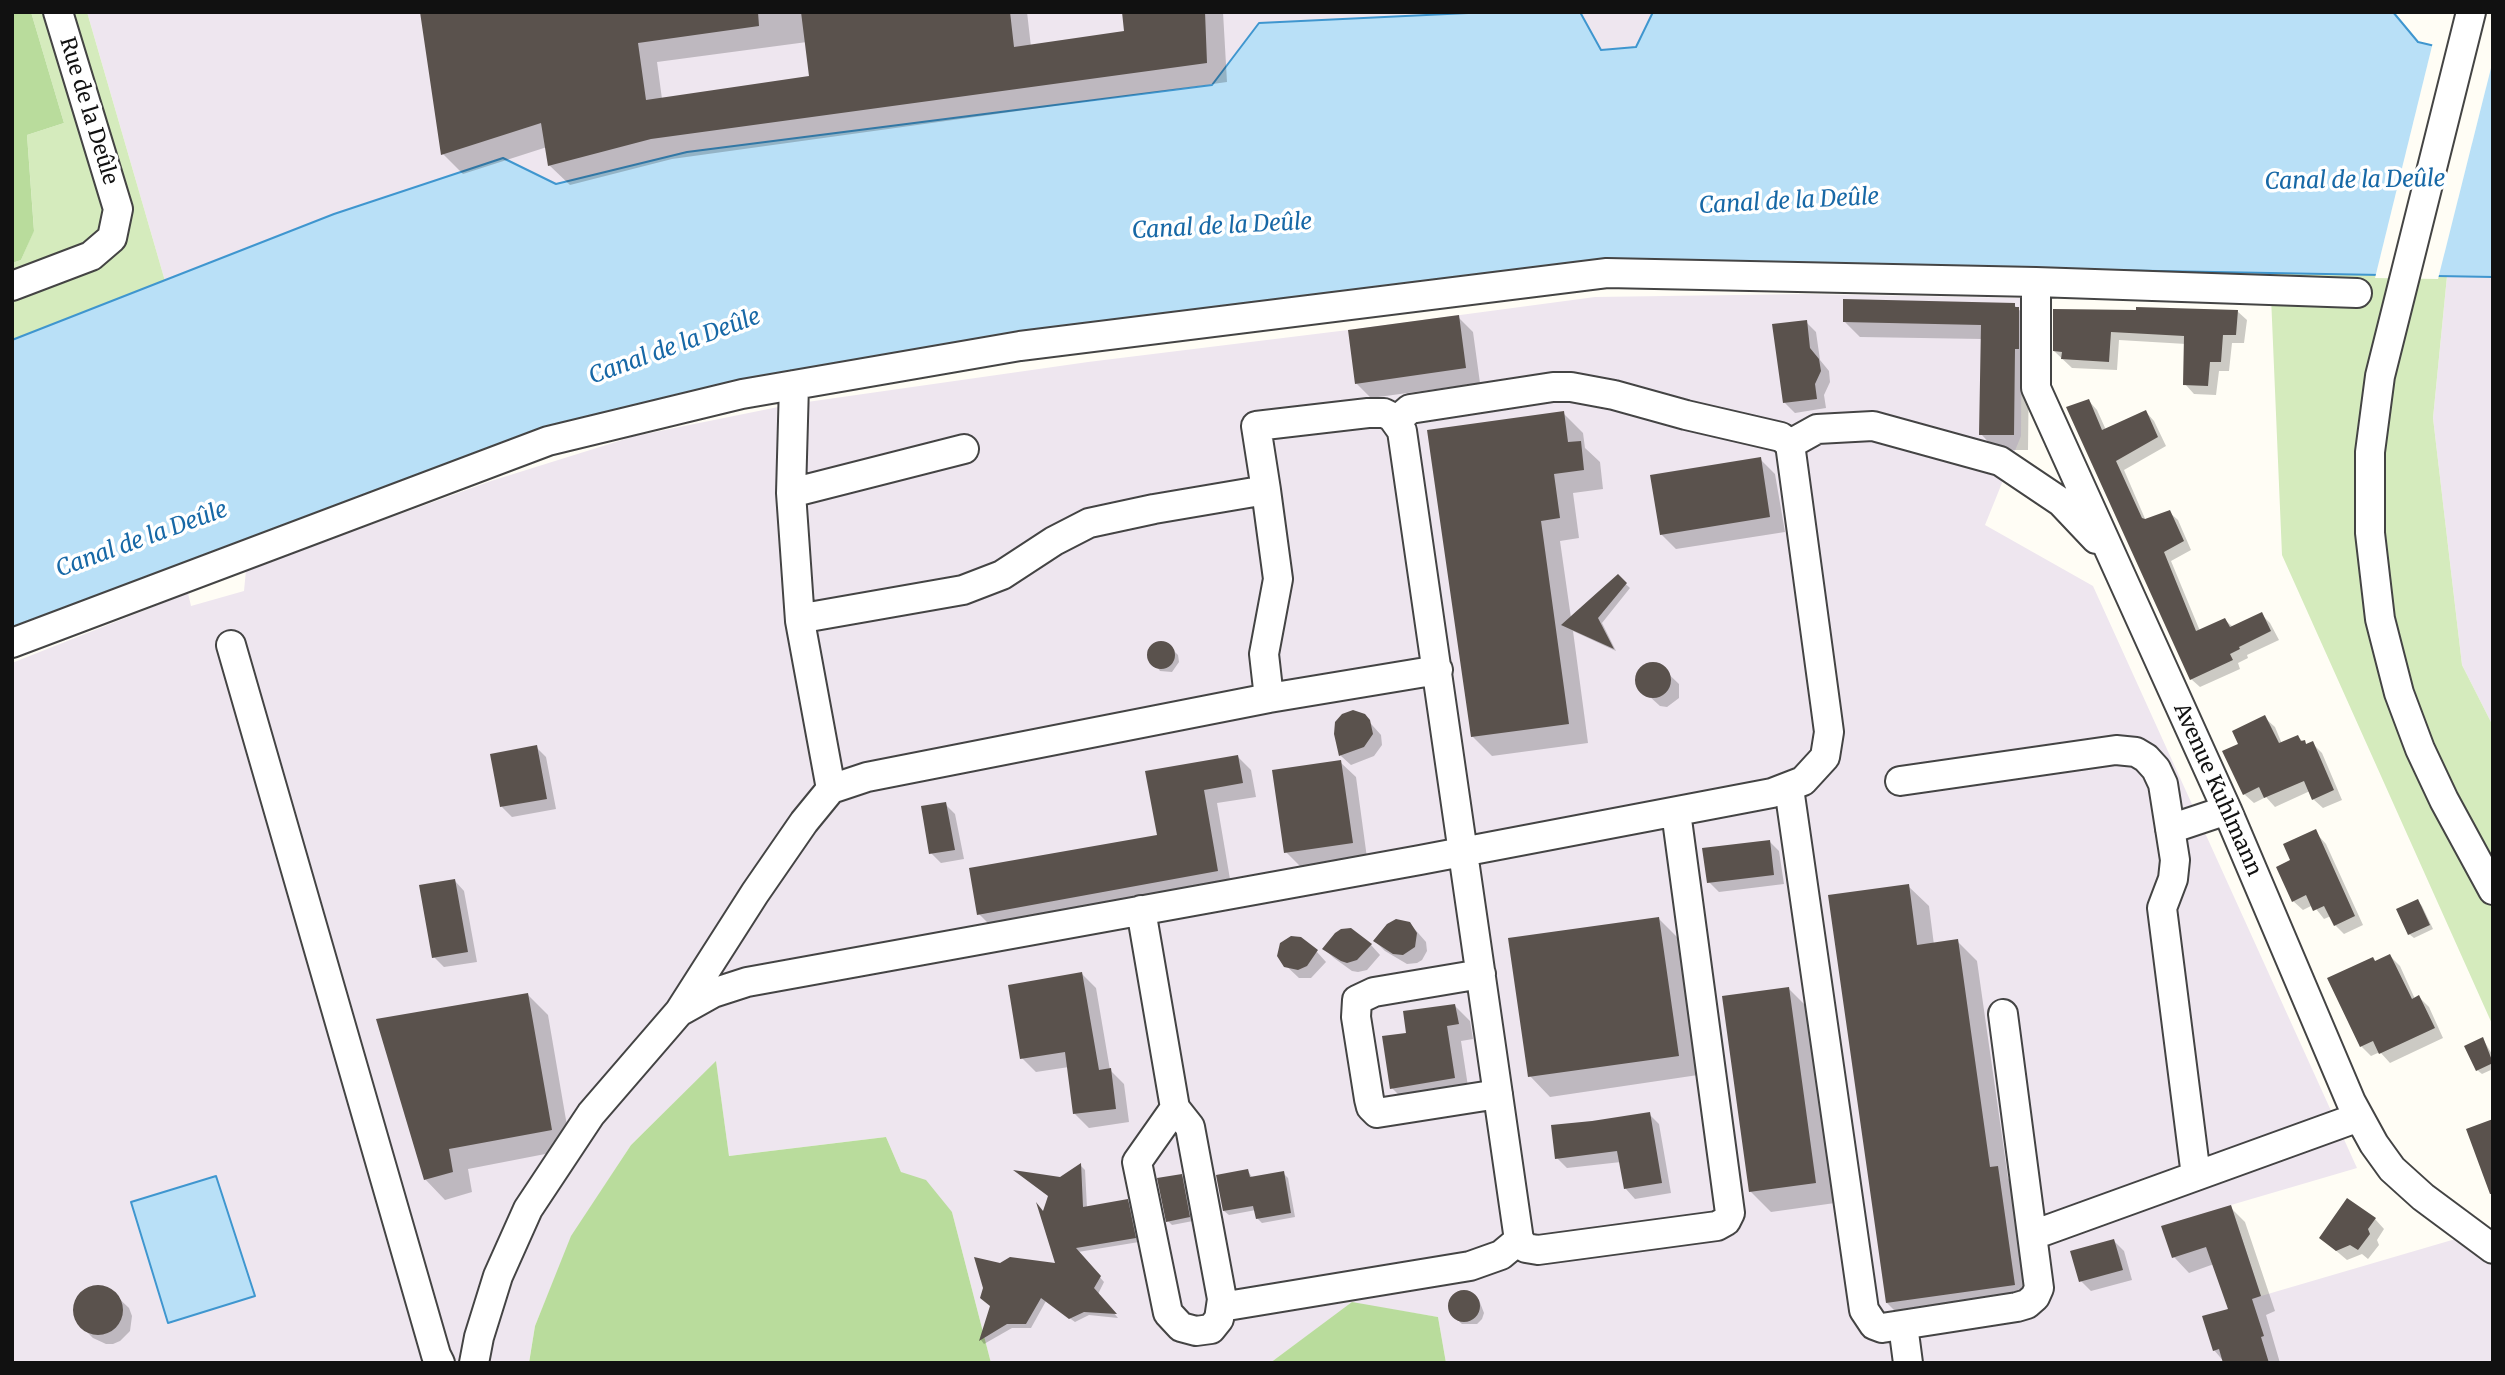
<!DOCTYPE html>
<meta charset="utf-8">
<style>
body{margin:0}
#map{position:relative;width:2505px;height:1375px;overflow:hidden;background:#fffdf5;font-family:Merriweather,serif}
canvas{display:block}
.frame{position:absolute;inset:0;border:14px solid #111;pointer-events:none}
</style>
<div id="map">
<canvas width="2505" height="1375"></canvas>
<div class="frame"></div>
</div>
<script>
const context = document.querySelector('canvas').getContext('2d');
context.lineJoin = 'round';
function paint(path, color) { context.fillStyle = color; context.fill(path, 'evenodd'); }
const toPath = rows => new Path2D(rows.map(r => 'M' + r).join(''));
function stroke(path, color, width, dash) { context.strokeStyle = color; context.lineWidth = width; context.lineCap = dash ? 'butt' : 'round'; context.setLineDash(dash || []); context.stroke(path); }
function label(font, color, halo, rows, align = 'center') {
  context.font = font + ' Merriweather,serif'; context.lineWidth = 7; context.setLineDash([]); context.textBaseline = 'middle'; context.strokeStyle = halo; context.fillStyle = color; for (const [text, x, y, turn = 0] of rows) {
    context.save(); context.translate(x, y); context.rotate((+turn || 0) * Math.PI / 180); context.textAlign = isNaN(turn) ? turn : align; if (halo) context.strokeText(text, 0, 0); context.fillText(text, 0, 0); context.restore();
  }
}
const industrial = toPath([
 [87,12,1489,12,1259,23,1212,85,687,152,556,184,503,158,334,214,165,281],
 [1580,12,1653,12,1636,47,1600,50],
 [2447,276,2493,277,2493,726,2462,665,2433,418],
 [1807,294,2022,298,2021,436,1985,525,2093,586,2357,1168,2231,1205,2261,1296,2493,1228,2493,1363,1446,1363,1438,1317,1352,1303,1270,1363,991,1363,952,1212,901,1172,886,1137,729,1156,716,1062,631,1145,572,1236,535,1326,529,1363,12,1363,12,663,188,593,191,606,244,591,246,570,491,481,635,436,793,404,1088,362,1348,330,1595,297]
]);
const green = toPath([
 [31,12,87,12,165,281,12,340,12,263,21,260,34,230,27,135,64,123],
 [2270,273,2447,276,2433,418,2462,665,2493,726,2493,1026,2282,555]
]);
const forest = toPath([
 [12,12,31,12,64,123,27,135,34,231,21,260,12,263],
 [716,1061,729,1156,886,1137,901,1172,926,1180,952,1212,991,1363,529,1363,535,1326,571,1236,631,1145],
 [1352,1302,1438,1317,1446,1363,1270,1363]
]);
const water = toPath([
 [1489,12,1580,12,1601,50,1636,47,1653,12,2393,12,2418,42,2435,46,2493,48,2493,277,1601,261,738,381,12,629,12,340,334,214,503,158,556,184,687,152,1212,85,1259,23,1489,12],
 [216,1176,255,1296,168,1323,131,1202,216,1176]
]);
const pier = toPath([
 [2433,42,2493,44,2493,60,2438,279,2375,278]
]);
const shadow = toPath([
 [421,12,1027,12,1031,47,1126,33,1124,12,1223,12,1227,82,672,159,570,185,549,165,547,147,463,174,443,154],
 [807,42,811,78,662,99,657,62],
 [2014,305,2034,324,2029,363,2028,450,1996,450,1981,434,1982,339,1860,337,1845,322],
 [2054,311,2237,311,2247,320,2244,343,2232,343,2229,371,2219,371,2216,395,2194,394,2185,384,2186,344,2119,340,2117,370,2072,368,2054,351],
 [1458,317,1473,332,1480,383,1371,398,1356,383],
 [1806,322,1816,332,1820,360,1829,371,1830,382,1824,395,1826,408,1795,413,1785,403],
 [2089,401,2097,410,2106,430,2146,412,2154,421,2166,446,2124,470,2146,521,2169,512,2178,520,2191,550,2171,561,2200,631,2225,620,2233,627,2261,614,2270,623,2279,640,2247,655,2248,658,2238,663,2240,669,2200,687,2191,679],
 [1563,413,1583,433,1585,448,1600,462,1603,489,1573,493,1579,538,1560,541,1571,618,1618,577,1630,588,1602,623,1616,651,1573,631,1588,743,1492,756,1472,736],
 [1760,459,1775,474,1785,532,1676,549,1661,534],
 [1159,643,1167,644,1178,655,1179,662,1172,672,1160,671,1149,656,1153,646],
 [1651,663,1658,664,1679,684,1679,698,1667,707,1660,706,1638,686,1639,671],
 [1364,716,1381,735,1382,745,1374,756,1351,765,1341,756,1335,730],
 [2265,718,2275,727,2282,744,2298,737,2307,745,2312,743,2322,753,2342,800,2323,808,2313,799,2310,791,2275,807,2266,797,2254,803,2244,794,2241,744],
 [536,747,546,757,556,809,512,817,502,807],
 [1237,756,1251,770,1256,797,1217,803,1231,885,993,928,979,914,1159,836,1147,772],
 [1340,762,1356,777,1367,858,1301,867,1286,852],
 [945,804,955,814,964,859,941,863,931,853],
 [2317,834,2326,844,2363,925,2344,934,2335,925,2331,916,2324,919,2313,905,2303,910,2293,901,2292,861],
 [1769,841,1779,851,1784,884,1719,892,1709,882],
 [455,881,464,891,477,962,444,967,434,957],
 [1908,886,1929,906,1934,945,1957,941,1977,961,2008,1178,2017,1188,2034,1305,1907,1323,1887,1303],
 [2418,901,2422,906,2433,929,2414,938,2409,934],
 [1659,919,1679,939,1698,1075,1550,1097,1530,1076],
 [1412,926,1426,942,1427,951,1422,960,1417,963,1407,964,1385,951,1375,941],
 [1371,945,1380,955,1367,970,1358,972,1352,971,1334,958,1324,949],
 [1317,952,1326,962,1311,978,1299,978,1281,961],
 [2390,956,2400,966,2415,999,2419,997,2429,1007,2443,1038,2390,1063,2380,1052,2371,1056,2361,1046,2373,959,2376,962],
 [1082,974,1096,988,1110,1070,1124,1084,1129,1122,1089,1128,1075,1114,1069,1067,1036,1072,1022,1058],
 [1789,989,1809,1009,1835,1203,1771,1212,1750,1191],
 [528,995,548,1015,571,1149,468,1169,472,1192,445,1200,425,1179],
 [1455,1006,1470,1021,1473,1039,1461,1041,1469,1093,1407,1103,1392,1088,1408,1035],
 [2483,1039,2493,1056,2493,1069,2482,1074,2477,1070],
 [1649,1114,1659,1124,1671,1193,1635,1199,1626,1189,1621,1162,1567,1168,1557,1158],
 [1081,1166,1085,1170,1087,1208,1127,1201,1132,1206,1139,1242,1078,1252,1104,1282,1098,1294,1118,1318,1089,1315,1075,1322,1046,1301,1031,1328,1012,1328,984,1344,981,1340,992,1307,1000,1265,1058,1265,1044,1214,1060,1178],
 [1248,1171,1253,1179,1283,1173,1288,1178,1295,1217,1262,1223,1257,1218,1256,1210,1229,1215,1224,1211],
 [1181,1175,1186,1180,1193,1221,1172,1225,1168,1221],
 [2230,1207,2245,1222,2275,1311,2266,1315,2280,1363,2225,1363,2214,1350,2230,1310,2214,1264,2189,1273,2174,1257],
 [2375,1219,2384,1229,2377,1240,2379,1245,2368,1259,2362,1254,2347,1260,2321,1238],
 [2114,1241,2124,1251,2132,1280,2091,1291,2081,1281],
 [97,1287,112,1292,129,1308,132,1316,130,1331,120,1341,113,1344,106,1344,93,1338,82,1327,75,1314,77,1299,89,1288],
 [1462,1291,1474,1295,1479,1300,1484,1313,1482,1319,1477,1324,1462,1324,1452,1315,1449,1303,1456,1293]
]);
const building = toPath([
 [420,12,758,12,759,26,638,43,646,100,809,76,801,12,1010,12,1014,47,1124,31,1122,12,1205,12,1207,63,651,139,548,166,541,123,441,155],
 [1843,299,2015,303,2015,307,2019,307,2019,349,2015,349,2014,435,1979,435,1981,325,1843,322],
 [2136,307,2238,310,2236,335,2223,335,2221,362,2210,362,2208,386,2183,385,2184,336,2111,332,2109,362,2061,359,2062,352,2053,351,2053,309,2136,310],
 [1459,315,1466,368,1355,384,1348,330],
 [1807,320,1810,348,1819,359,1821,371,1815,384,1817,399,1783,403,1772,324],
 [2089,399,2102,430,2146,410,2158,437,2116,461,2142,518,2145,519,2170,510,2184,541,2164,552,2196,631,2225,618,2230,627,2262,612,2271,631,2239,647,2240,649,2230,654,2233,660,2190,680,2066,407],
 [1564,411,1568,442,1581,441,1584,470,1554,474,1560,518,1541,521,1569,724,1471,737,1427,430],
 [1761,457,1770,517,1660,535,1650,475],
 [1618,574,1627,583,1598,618,1614,649,1561,625],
 '1147 655a14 14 0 1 1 28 0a14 14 0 1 1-28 0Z',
 '1635 680a18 18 0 1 1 36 0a18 18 0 1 1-36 0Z',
 [1353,710,1365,714,1370,720,1373,734,1364,747,1339,756,1334,734,1335,722,1342,714],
 [2265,715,2279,743,2298,735,2301,741,2305,740,2306,744,2313,741,2334,790,2312,800,2304,781,2264,798,2259,787,2243,795,2222,751,2238,744,2232,731],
 [537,745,547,799,500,807,490,754],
 [1238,755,1243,783,1204,790,1218,871,977,915,969,868,1157,835,1145,771],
 [1341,760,1353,843,1284,853,1272,770],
 [946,802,955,850,929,854,921,806],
 [2316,829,2355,916,2334,926,2324,906,2313,911,2306,895,2292,902,2276,867,2290,860,2283,844],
 [1770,840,1774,875,1707,883,1702,848],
 [455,879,468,952,432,958,419,885],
 [1909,884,1917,945,1958,939,1990,1167,1998,1166,2015,1285,1886,1303,1828,895],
 [2418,899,2430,925,2408,935,2396,909],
 [1659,917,1679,1056,1528,1077,1508,938],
 [1396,919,1410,922,1417,933,1415,947,1403,955,1393,954,1373,941,1387,924],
 [1351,928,1372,944,1357,960,1347,963,1341,961,1322,949,1335,933,1341,929],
 [1291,936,1301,937,1318,950,1307,966,1298,970,1284,967,1277,956,1280,943],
 [2390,954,2412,999,2419,995,2435,1028,2379,1054,2373,1041,2360,1047,2327,978,2373,957,2375,961],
 [1082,972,1099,1070,1111,1068,1116,1109,1073,1114,1065,1052,1020,1059,1008,985],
 [1789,987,1816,1183,1749,1192,1722,996],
 [528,993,552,1130,449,1149,453,1172,424,1180,376,1019],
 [1455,1004,1459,1024,1447,1026,1455,1078,1390,1089,1382,1036,1406,1033,1403,1011],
 [2483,1037,2493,1063,2476,1071,2464,1046],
 [1650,1112,1662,1183,1624,1189,1617,1151,1555,1159,1551,1125,1592,1121],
 [2493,1119,2493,1194,2490,1194,2466,1129],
 [1081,1163,1083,1207,1128,1199,1136,1238,1076,1248,1101,1276,1094,1288,1117,1314,1084,1312,1069,1319,1041,1298,1026,1324,1007,1324,979,1341,990,1306,980,1298,983,1288,974,1257,1000,1263,1010,1257,1055,1263,1036,1202,1043,1211,1048,1196,1013,1170,1060,1177],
 [1248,1169,1250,1177,1284,1171,1291,1213,1256,1219,1253,1206,1223,1211,1216,1175],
 [1182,1174,1190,1217,1166,1222,1157,1178],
 [2347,1198,2376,1218,2368,1229,2370,1234,2358,1250,2350,1245,2336,1251,2319,1238],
 [2231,1205,2261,1296,2252,1299,2264,1336,2261,1337,2269,1363,2223,1363,2219,1349,2213,1351,2202,1316,2228,1309,2206,1247,2172,1258,2161,1226],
 [2114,1239,2123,1270,2079,1282,2070,1251],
 '73 1310a25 25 0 1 1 50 0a25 25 0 1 1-50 0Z',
 '1448 1306a16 16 0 1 1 32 0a16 16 0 1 1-32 0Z'
]);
const minor = toPath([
 [2471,12,2380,376,2370,452,2370,533,2380,619,2399,693,2420,749,2444,800,2493,890],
 [2036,282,2036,388,2227,810,2351,1102,2374,1144,2392,1169,2423,1197,2493,1249],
 [12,286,91,256,112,238,118,209,58,12],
 [794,385,791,493,800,621,831,789],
 [1790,444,1817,429,1873,426,2000,461,2061,502,2096,539],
 [1266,490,1278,579,1264,654,1269,698],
 [791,493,964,449],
 [809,617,963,590,1002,575,1054,541,1089,523,1154,509,1266,490,1256,426,1368,413,1384,413,1392,417,1402,431,1519,1240,1526,1248,1538,1250,1717,1226,1726,1221,1730,1213,1676,812],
 [12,643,548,441,742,394,1020,346,1607,273,2036,282,2357,293],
 [231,645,436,1355,440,1363],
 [1900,781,2116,750,2136,752,2146,758,2156,769,2163,784,2175,860,2173,879,2162,908,2196,1176,2033,1235],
 [1789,788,1864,1310,1874,1325,1882,1328,2017,1307,2027,1304,2035,1297,2039,1288,2003,1014],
 [2170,829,2227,810],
 [1141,910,1175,1108,1137,1162,1168,1313,1181,1327,1196,1331,1211,1329,1219,1319,1222,1299,1190,1127,1175,1108],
 [1481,974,1374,992,1357,1000,1356,1017,1369,1099,1371,1107,1377,1113,1498,1094],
 [679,1012,713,993,747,982,1420,860,1772,793,1803,781,1825,757,1829,732,1825,702,1790,444,1781,437,1686,415,1614,395,1571,387,1553,387,1410,409,1396,421],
 [2196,1176,2359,1117],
 [1221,1307,1470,1266,1501,1255,1519,1240],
 [1903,1325,1908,1363],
 [474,1363,479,1337,498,1276,528,1209,591,1114,679,1012,755,893,804,822,831,789,867,777,1269,698,1438,670]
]);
const streetNames = [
 ["Rue de la Deûle",88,111,73],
 ["Avenue Kuhlmann",2217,790,66]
];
const waterNames = [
 ["Canal de la Deûle",2355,181,-1],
 ["Canal de la Deûle",1789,202,-3],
 ["Canal de la Deûle",1222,227,-3],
 ["Canal de la Deûle",675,347,-20],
 ["Canal de la Deûle",142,540,-20]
];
paint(industrial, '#eee6ef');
paint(green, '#d5ebbd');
paint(forest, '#b9dc9c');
paint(water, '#b9e0f7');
stroke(water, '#3f96cf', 2);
paint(pier, '#fffdf5');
paint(shadow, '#0003');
paint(building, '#5a524d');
stroke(minor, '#444', 32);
stroke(minor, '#fff', 28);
label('21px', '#111', '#fff', streetNames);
label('italic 23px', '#1768a6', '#fff', waterNames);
</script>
